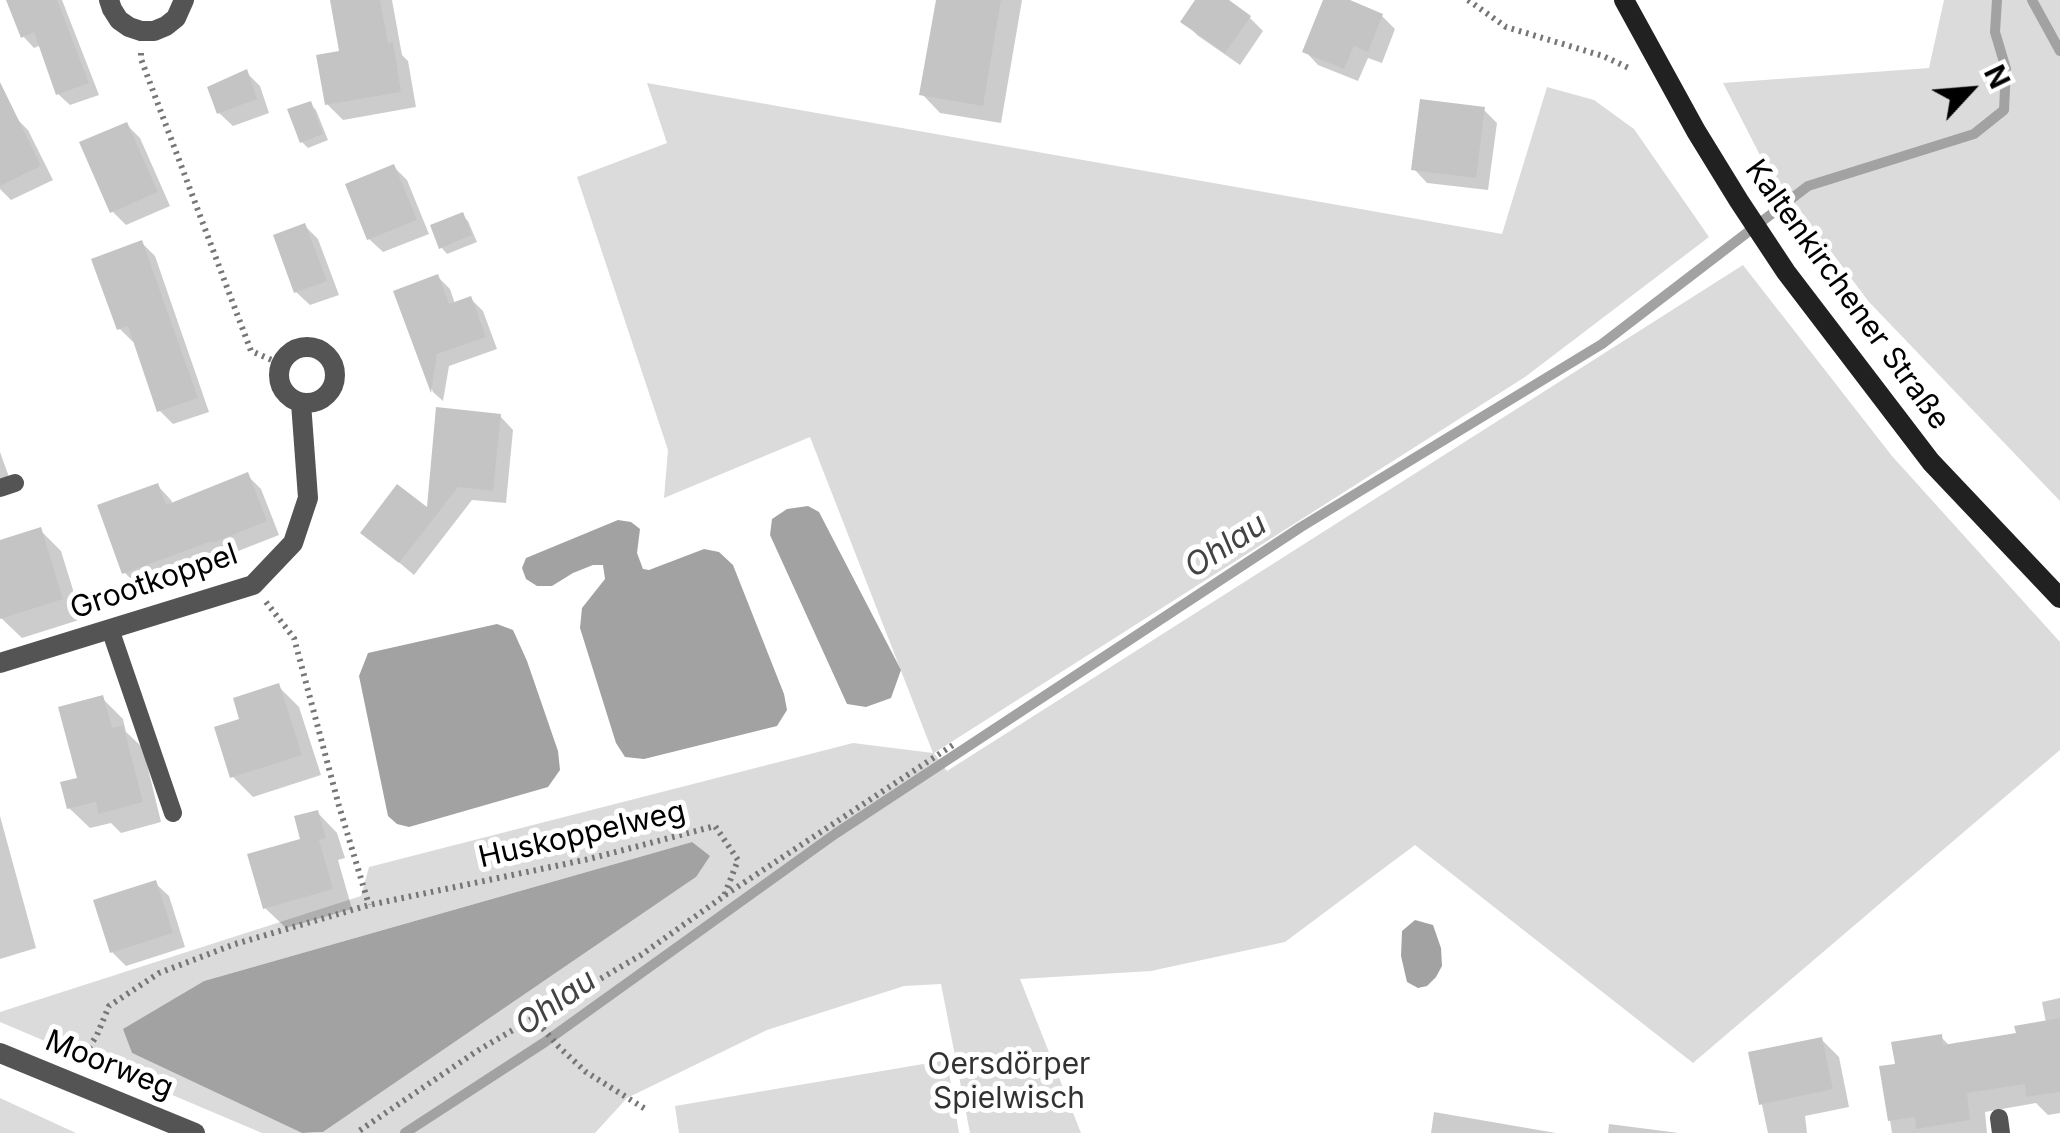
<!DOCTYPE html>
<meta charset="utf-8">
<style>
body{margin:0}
#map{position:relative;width:2060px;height:1133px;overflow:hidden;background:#fff;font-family:Inter,sans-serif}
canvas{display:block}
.north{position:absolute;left:1920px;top:40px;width:100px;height:100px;-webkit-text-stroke:8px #fff;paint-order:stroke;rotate:64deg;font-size:28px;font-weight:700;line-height:40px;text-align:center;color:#000}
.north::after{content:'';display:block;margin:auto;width:35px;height:45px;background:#000;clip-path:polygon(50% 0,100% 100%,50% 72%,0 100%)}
</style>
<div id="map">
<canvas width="2060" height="1133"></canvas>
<div class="north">N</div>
</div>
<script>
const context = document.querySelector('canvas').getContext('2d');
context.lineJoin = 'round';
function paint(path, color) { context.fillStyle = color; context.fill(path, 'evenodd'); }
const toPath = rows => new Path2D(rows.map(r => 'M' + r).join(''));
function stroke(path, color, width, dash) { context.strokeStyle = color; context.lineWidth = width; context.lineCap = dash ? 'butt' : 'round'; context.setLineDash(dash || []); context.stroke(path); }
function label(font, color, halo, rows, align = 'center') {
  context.font = font + ' Inter,sans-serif'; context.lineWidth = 10; context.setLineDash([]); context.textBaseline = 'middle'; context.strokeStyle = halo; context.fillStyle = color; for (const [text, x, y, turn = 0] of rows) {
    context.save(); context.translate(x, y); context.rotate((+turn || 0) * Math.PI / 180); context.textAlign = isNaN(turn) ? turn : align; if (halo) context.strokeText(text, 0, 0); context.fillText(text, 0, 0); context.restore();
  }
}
const green = toPath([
 [1944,0,2060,0,2060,501,1869,302,1763,161,1723,83,1929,68],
 [647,83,1502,234,1547,87,1594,100,1634,129,1709,237,1525,377,934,753,947,771,1743,265,1892,456,2060,642,2060,750,1693,1063,1415,845,1285,942,1151,971,1020,979,1081,1133,970,1133,941,984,904,986,767,1030,627,1098,595,1133,310,1133,323,1132,696,877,692,842,204,981,124,1029,132,1053,302,1133,262,1133,0,1022,0,1012,361,896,369,867,853,743,933,753,810,437,664,498,668,450,577,177,667,143],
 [947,1060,959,1133,679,1133,675,1106],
 [0,1098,76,1133,0,1133]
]);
const water = toPath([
 [808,506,819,512,901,670,891,698,866,707,847,704,770,535,772,519,787,509],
 [618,520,631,522,640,529,637,553,643,569,649,570,704,549,719,552,733,565,784,694,787,710,777,726,644,759,625,757,616,743,580,628,582,608,605,579,603,565,593,565,573,573,552,586,537,586,526,579,522,568,526,558],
 [497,624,513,630,527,661,558,751,560,770,548,787,409,827,397,824,388,816,359,676,368,653],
 [692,842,710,856,696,877,323,1132,302,1133,132,1053,123,1029,204,981],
 [1415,920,1433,925,1441,948,1442,966,1436,977,1427,986,1418,988,1407,982,1401,956,1402,931]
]);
const shadow = toPath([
 [8,0,62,0,99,95,70,105,58,94,41,45,34,48,23,36],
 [333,0,392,0,402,55,408,61,416,107,343,120,327,104,342,53],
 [938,0,1022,0,1001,123,940,113,922,94],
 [1198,0,1225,0,1250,18,1263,31,1240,65,1197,35,1184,21],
 [1326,0,1344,0,1382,16,1395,29,1382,63,1368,58,1358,81,1318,65,1305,51],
 [246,72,260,86,269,113,233,126,219,113],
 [310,104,316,110,328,140,308,148,302,142],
 [1483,109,1497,123,1488,190,1427,183,1414,169],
 [14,116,28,130,53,180,11,200,0,189,0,123],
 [126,124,140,138,170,206,126,225,112,211],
 [394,167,407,180,429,234,383,252,369,239],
 [462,215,468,221,477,242,447,254,441,247],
 [305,226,318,239,339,295,310,305,296,292],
 [142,243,155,256,209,412,173,424,159,410,136,341,133,342,119,328],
 [438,277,450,289,455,304,471,299,483,311,497,349,449,366,443,401,433,392,396,292],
 [500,416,513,430,506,503,472,500,414,575,363,532,429,511],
 [0,452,13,488,0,493],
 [247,475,261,489,279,535,228,555,227,554,138,586,124,572,158,486,171,500,173,505],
 [40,530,61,551,82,619,22,638,1,618,0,613,0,543],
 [278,686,299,707,321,775,253,797,232,776,242,720],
 [102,698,123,719,126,732,143,748,161,822,121,833,111,823,90,828,69,808,80,780],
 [317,812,337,833,345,858,338,860,352,909,286,928,265,908],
 [0,816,36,948,0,959],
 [155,883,169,896,185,947,126,966,112,952],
 [2060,998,2060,1113,2048,1115,2036,1103,1985,1112,1987,1133,1892,1133,1882,1068,1898,1066,1941,1037,1951,1047,2020,1035,2046,1023,2042,1002],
 [1821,1039,1839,1057,1849,1107,1805,1116,1807,1133,1768,1133,1751,1054],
 [1434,1112,1556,1133,1431,1133],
 [1609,1124,1679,1133,1608,1133]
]);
const stream = toPath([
 [2032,0,2060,51],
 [405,1133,545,1042,835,834,1301,527,1602,344,1808,186,1974,134,2004,110,2006,69,1995,32,1997,0]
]);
const building = toPath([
 [6,0,57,0,89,83,56,95,34,32,21,38],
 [330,0,380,0,388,43,393,42,401,92,325,105,316,55,339,51],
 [936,0,1001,0,983,106,919,95],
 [1195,0,1229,0,1251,16,1225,53,1180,22],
 [1323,0,1350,0,1383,14,1368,52,1354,46,1344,69,1302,52],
 [247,69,257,99,217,114,207,87],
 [0,82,41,166,0,186],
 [1420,99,1485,107,1476,178,1411,170],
 [311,101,323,134,300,143,287,109],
 [127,122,158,192,110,213,79,142],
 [394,164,417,220,367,240,345,184],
 [463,212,472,235,439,249,430,225],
 [305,223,327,281,294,293,273,235],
 [142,240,198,398,157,412,128,326,117,330,91,259],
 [438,274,449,304,471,296,486,337,437,354,431,393,393,291],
 [436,407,501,414,493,491,458,487,399,563,360,533,397,484,427,507],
 [248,472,267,521,213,543,212,541,122,574,97,505,158,483,166,505],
 [41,527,63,599,0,619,0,540],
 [279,683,302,755,230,778,214,727,239,719,233,698],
 [103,695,112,728,123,725,143,802,98,814,96,802,67,809,60,782,77,778,58,707],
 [318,810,326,838,319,840,333,889,263,909,247,854,300,839,294,816],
 [156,880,173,933,110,953,93,900],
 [2060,1018,2060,1092,2026,1097,2025,1084,1967,1093,1970,1120,1916,1129,1915,1117,1888,1121,1879,1066,1895,1064,1891,1042,1942,1034,1943,1045,2016,1033,2014,1026],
 [1822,1037,1833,1089,1759,1105,1748,1052]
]);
const path = toPath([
 [1468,0,1506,27,1603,56,1631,69],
 [141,53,141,59,251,351,281,364],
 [266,602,294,638,339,806,369,905],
 [725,895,953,745],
 [533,1017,559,1047,586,1072,647,1110],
 [81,1060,97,1035,109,1006,159,973,235,944,369,905,589,859,715,826,738,860,724,896,641,955,477,1051,356,1133]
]);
const service = toPath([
 [0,488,15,483],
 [110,629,173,813],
 [1999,1118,2001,1133]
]);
const minor = toPath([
 [109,0,112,9,119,20,129,27,141,31,154,31,166,26,176,18,184,0],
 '279 375a28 28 0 1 1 56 0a28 28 0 1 1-56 0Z',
 [0,663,253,585,293,543,308,498,301,403],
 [0,1053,195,1133]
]);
const secondary = toPath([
 [1624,0,1696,131,1739,201,1786,272,1931,462,2060,598]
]);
const streetNames = [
 ["Kaltenkirchener Straße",1847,295,54],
 ["Grootkoppel",154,582,-19],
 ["Huskoppelweg",582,835,-13],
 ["Moorweg",109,1065,22]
];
const parkNames = [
 ["Oersdörper",1009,1065],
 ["Spielwisch",1009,1099]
];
const waterNames = [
 ["Ohlau",1226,546,-33],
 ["Ohlau",556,1003,-35]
];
paint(green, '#dbdbdb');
paint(water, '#a2a2a2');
paint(shadow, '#0003');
stroke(stream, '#a2a2a2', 10);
paint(building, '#c4c4c4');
stroke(path, '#767676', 6, [2.5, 5]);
stroke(service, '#545454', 18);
stroke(minor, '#545454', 20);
stroke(secondary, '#212121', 20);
label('30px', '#000', '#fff', streetNames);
label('30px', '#323232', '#fff', parkNames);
label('italic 32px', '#434343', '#fff', waterNames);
</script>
